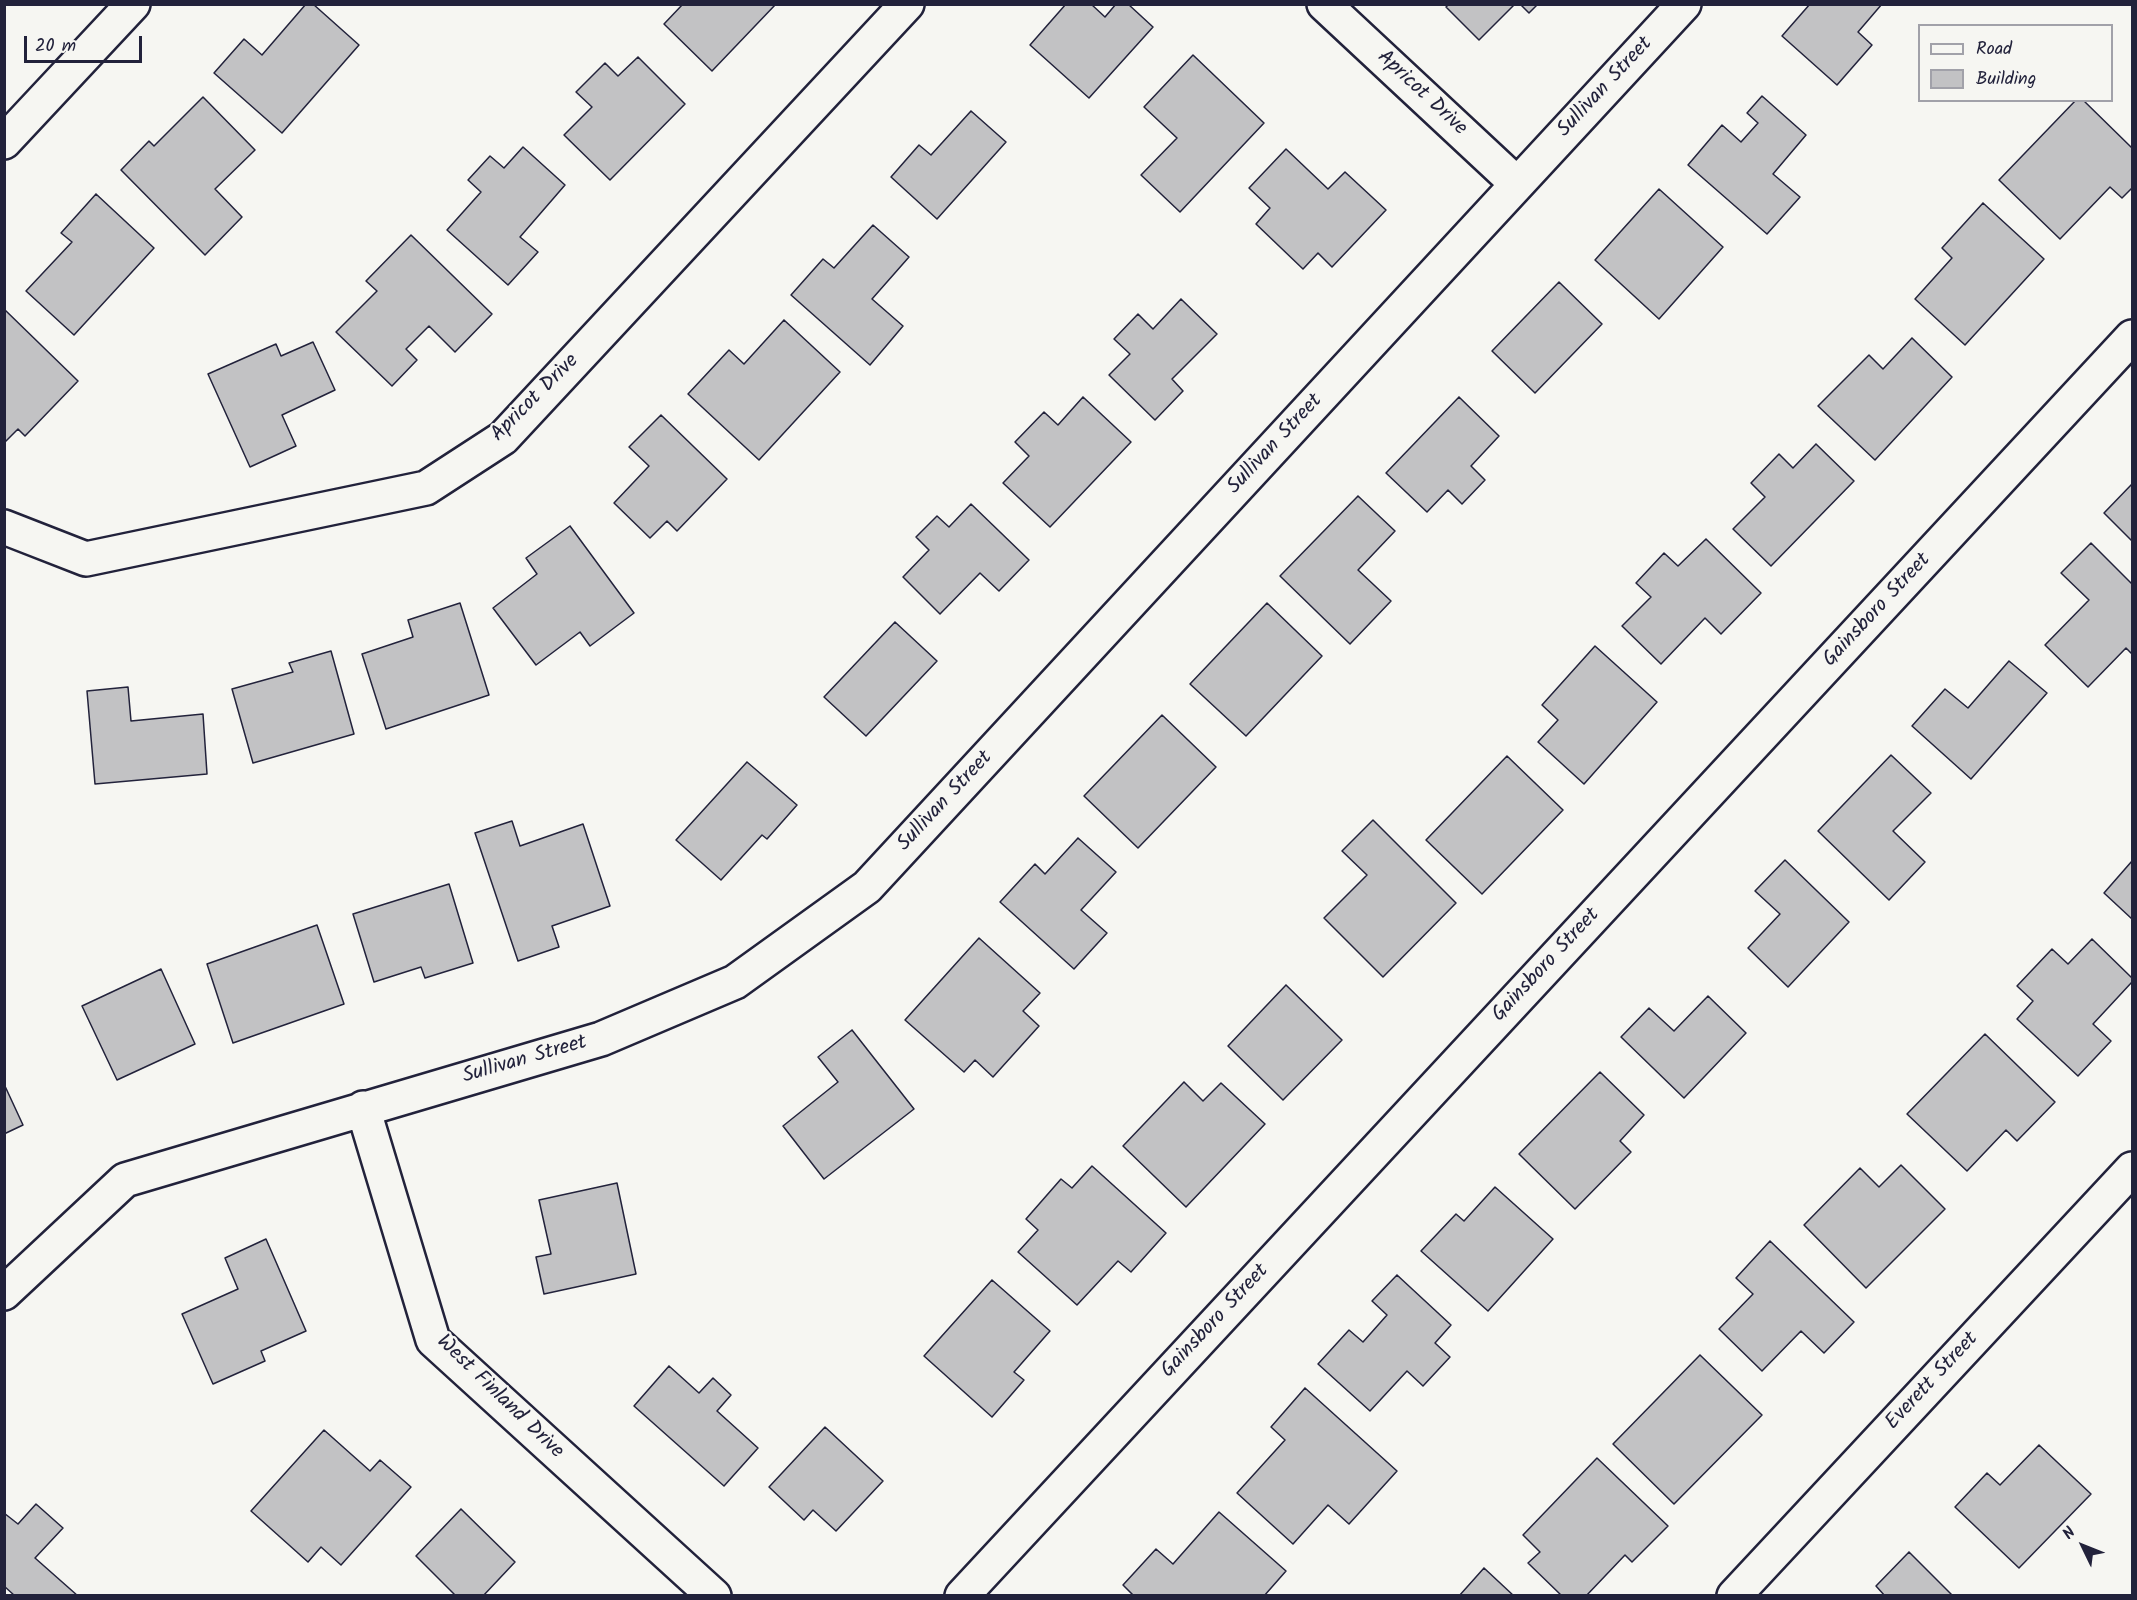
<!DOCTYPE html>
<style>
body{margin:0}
#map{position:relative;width:2137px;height:1600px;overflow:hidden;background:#f6f6f2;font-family:Kalam,sans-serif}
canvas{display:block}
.frame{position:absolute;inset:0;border:6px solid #22223b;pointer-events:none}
.legend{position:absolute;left:1918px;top:24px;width:195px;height:78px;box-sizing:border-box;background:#f6f6f2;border:2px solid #a1a1a9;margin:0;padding:8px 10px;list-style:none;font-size:18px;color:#22223b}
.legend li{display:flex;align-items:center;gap:12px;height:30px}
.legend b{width:30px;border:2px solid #a1a1a9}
.north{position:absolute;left:2053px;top:1516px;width:60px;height:60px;-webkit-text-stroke:4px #f6f6f2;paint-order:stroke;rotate:313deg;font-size:16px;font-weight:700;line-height:24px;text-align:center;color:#22223b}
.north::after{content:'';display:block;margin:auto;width:21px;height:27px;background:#22223b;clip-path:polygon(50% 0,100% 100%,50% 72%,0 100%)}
.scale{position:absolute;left:24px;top:36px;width:118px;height:27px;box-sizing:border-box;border:3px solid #22223b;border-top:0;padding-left:8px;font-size:18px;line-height:21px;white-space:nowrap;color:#22223b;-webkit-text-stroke:4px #f6f6f2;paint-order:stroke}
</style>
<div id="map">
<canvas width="2137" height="1600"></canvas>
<div class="frame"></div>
<ul class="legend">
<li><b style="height:8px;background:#f6f6f2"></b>Road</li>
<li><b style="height:16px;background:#c2c2c4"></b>Building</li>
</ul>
<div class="north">N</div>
<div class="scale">20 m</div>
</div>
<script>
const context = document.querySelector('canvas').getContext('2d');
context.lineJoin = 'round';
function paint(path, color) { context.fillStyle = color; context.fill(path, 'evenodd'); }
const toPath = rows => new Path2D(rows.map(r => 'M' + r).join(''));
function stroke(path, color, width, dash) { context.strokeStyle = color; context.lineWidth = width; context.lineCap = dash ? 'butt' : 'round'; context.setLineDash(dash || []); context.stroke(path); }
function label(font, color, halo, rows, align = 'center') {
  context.font = font + ' Kalam,sans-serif'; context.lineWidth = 4.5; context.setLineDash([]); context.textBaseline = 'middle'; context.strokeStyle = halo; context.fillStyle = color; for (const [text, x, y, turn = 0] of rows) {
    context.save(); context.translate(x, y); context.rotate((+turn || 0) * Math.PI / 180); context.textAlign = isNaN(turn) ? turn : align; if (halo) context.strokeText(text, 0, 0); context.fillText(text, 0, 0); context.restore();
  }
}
const building = toPath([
 [306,4,313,4,359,45,282,133,214,73,244,39,262,55,306,4],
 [683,4,776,4,712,71,664,24,683,4],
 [1066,4,1091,4,1105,17,1116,4,1128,4,1153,27,1089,98,1030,45,1066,4],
 [1449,4,1515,4,1479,40,1446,7,1449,4],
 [1520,4,1538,4,1529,13,1520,4],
 [1810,4,1882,4,1858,32,1872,45,1837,85,1782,36,1810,4],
 [1193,55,1264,123,1180,212,1141,175,1177,138,1144,107,1193,55],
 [638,57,685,104,610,180,564,135,592,107,576,92,605,63,618,76,638,57],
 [1762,96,1806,135,1773,174,1800,197,1767,234,1688,165,1722,125,1741,142,1758,123,1747,113,1762,96],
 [203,97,255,150,215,189,242,217,205,255,121,170,149,141,154,146,203,97],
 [2076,100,2083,100,2132,148,2132,188,2122,198,2110,187,2060,239,1999,180,2076,100],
 [971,111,1006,142,937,219,891,177,919,145,931,155,971,111],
 [523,147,565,185,520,237,538,252,508,285,447,230,481,192,468,180,490,156,504,168,523,147],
 [1286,149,1328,189,1345,172,1386,210,1332,267,1318,253,1303,269,1256,224,1270,208,1249,188,1286,149],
 [1659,189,1723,247,1659,319,1595,260,1659,189],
 [96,194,154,248,74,335,26,291,72,242,61,233,96,194],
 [1983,203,2044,259,1965,345,1915,299,1952,258,1942,248,1983,203],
 [873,225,909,257,872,299,903,326,870,365,791,295,823,259,834,268,873,225],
 [411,235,492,314,455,352,429,326,406,349,417,360,392,386,336,332,377,291,366,281,411,235],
 [1559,282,1602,324,1535,393,1492,351,1559,282],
 [1181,299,1217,334,1172,379,1183,391,1155,420,1109,375,1130,354,1114,339,1138,314,1153,329,1181,299],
 [4,309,78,381,25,436,18,429,4,443,4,309],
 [784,320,840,372,759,460,688,394,729,350,744,364,784,320],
 [1912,338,1952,377,1875,460,1818,406,1869,355,1883,369,1912,338],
 [313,342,335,390,282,415,296,446,250,467,208,374,276,344,281,356,313,342],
 [1083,397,1131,442,1050,527,1003,483,1029,456,1015,442,1044,412,1058,425,1083,397],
 [1459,397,1499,436,1471,466,1485,480,1462,504,1448,490,1427,512,1386,473,1459,397],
 [661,415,727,479,677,531,667,521,650,538,614,503,649,466,629,447,661,415],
 [1816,444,1854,481,1771,566,1733,529,1765,497,1751,483,1779,454,1793,468,1816,444],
 [2132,484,2132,541,2104,513,2132,484],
 [1358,496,1395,531,1358,570,1391,601,1350,644,1280,576,1358,496],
 [971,504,1029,560,999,591,980,573,940,614,903,577,929,550,916,537,937,516,949,527,971,504],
 [570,526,634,613,590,646,580,632,536,665,493,608,537,574,526,558,570,526],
 [1706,539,1761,593,1721,634,1705,618,1661,664,1622,626,1651,597,1636,583,1664,553,1678,566,1706,539],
 [2091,543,2132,584,2132,654,2126,648,2088,687,2045,645,2089,600,2061,573,2091,543],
 [460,603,489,695,386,729,362,654,413,637,408,620,460,603],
 [1267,603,1322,656,1246,736,1190,684,1267,603],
 [895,622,937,661,866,736,824,697,895,622],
 [1595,646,1657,702,1584,784,1538,742,1558,720,1542,705,1595,646],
 [331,651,354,734,253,763,232,689,293,672,289,663,331,651],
 [2009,661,2047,693,1971,779,1912,726,1945,689,1968,708,2009,661],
 [128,687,131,721,203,714,207,774,95,784,87,691,128,687],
 [1162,715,1216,767,1138,848,1084,796,1162,715],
 [1891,755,1931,793,1893,831,1925,862,1889,900,1818,831,1891,755],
 [1507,756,1563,810,1482,894,1426,840,1507,756],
 [747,762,797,805,767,839,762,835,721,880,676,840,747,762],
 [1373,820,1456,903,1383,977,1324,918,1367,875,1342,851,1373,820],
 [512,821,520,846,583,824,610,906,552,926,559,947,518,961,475,833,512,821],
 [1078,838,1116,872,1081,910,1107,933,1074,969,1000,902,1035,864,1045,874,1078,838],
 [1785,860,1849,922,1788,987,1748,948,1780,914,1755,891,1785,860],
 [2132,861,2132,919,2104,893,2132,861],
 [449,884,473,963,425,978,421,967,374,982,353,914,449,884],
 [317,925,344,1004,233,1043,207,964,317,925],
 [979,938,1040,993,1023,1011,1039,1026,993,1077,975,1060,964,1072,905,1020,979,938],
 [2092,939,2132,978,2132,982,2093,1024,2111,1041,2078,1076,2017,1019,2033,1001,2017,986,2052,949,2068,964,2092,939],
 [161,969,195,1044,117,1080,82,1006,161,969],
 [1286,985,1342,1040,1283,1100,1228,1046,1286,985],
 [1708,996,1746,1033,1684,1098,1621,1037,1649,1008,1674,1031,1708,996],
 [852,1030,914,1109,824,1179,783,1126,838,1082,818,1057,852,1030],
 [1985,1034,2055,1102,2017,1141,2006,1130,1967,1171,1907,1114,1985,1034],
 [1600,1072,1644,1115,1620,1141,1631,1152,1575,1209,1519,1154,1600,1072],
 [1184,1082,1203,1101,1221,1083,1265,1124,1186,1207,1123,1146,1184,1082],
 [4,1084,23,1125,4,1134,4,1084],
 [1901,1165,1945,1209,1866,1288,1804,1225,1860,1168,1879,1187,1901,1165],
 [1092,1166,1166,1233,1131,1272,1118,1261,1077,1305,1018,1252,1038,1230,1026,1219,1061,1179,1072,1188,1092,1166],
 [617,1183,636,1274,544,1294,536,1257,551,1254,539,1200,617,1183],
 [1495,1187,1553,1239,1488,1311,1421,1251,1456,1214,1464,1221,1495,1187],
 [266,1239,306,1331,261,1351,265,1361,213,1384,182,1314,238,1289,225,1258,266,1239],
 [1770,1241,1854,1322,1824,1353,1801,1331,1762,1371,1719,1329,1753,1294,1736,1278,1770,1241],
 [1397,1275,1451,1325,1435,1343,1450,1357,1423,1386,1407,1371,1370,1411,1318,1364,1349,1330,1363,1342,1387,1315,1372,1301,1397,1275],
 [992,1280,1050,1331,1014,1372,1024,1380,992,1417,924,1356,992,1280],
 [1700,1355,1762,1415,1674,1504,1613,1444,1700,1355],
 [669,1366,699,1393,713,1378,731,1395,717,1411,758,1448,724,1486,634,1406,669,1366],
 [1305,1388,1397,1471,1349,1524,1328,1505,1293,1544,1237,1493,1285,1440,1271,1427,1305,1388],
 [825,1427,883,1481,836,1531,813,1510,804,1520,769,1487,825,1427],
 [324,1430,370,1471,380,1460,411,1487,341,1565,321,1547,308,1562,251,1511,324,1430],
 [2039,1445,2091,1494,2019,1568,1955,1507,1987,1473,2000,1485,2039,1445],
 [1597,1458,1668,1526,1632,1562,1625,1555,1586,1596,1562,1596,1528,1563,1540,1552,1523,1535,1597,1458],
 [36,1504,63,1528,35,1558,78,1596,15,1596,4,1586,4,1513,18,1524,36,1504],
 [461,1509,515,1562,483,1596,456,1596,416,1556,461,1509],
 [1219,1512,1286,1571,1264,1596,1134,1596,1123,1585,1156,1549,1173,1564,1219,1512],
 [1909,1552,1953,1596,1885,1596,1876,1586,1909,1552],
 [1484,1568,1514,1596,1459,1596,1484,1568]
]);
const minor = toPath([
 [1324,4,1517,184],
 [4,142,133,4],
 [4,527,86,559,426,488,503,438,907,4],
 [363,1108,433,1340,714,1596],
 [4,1293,125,1180,601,1039,735,982,867,887,1684,4],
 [962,1596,2132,337],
 [1734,1596,2132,1169]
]);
const streetNames = [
 ["Sullivan Street",1606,88,-47],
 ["Apricot Drive",1421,94,43],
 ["Apricot Drive",536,399,-45],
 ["Sullivan Street",1276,445,-47],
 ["Gainsboro Street",1878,611,-47],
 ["Sullivan Street",946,802,-47],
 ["Gainsboro Street",1547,966,-47],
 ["Sullivan Street",525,1061,-16],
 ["Gainsboro Street",1216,1322,-47],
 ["Everett Street",1933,1382,-47],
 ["West Finland Drive",499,1398,44]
];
paint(building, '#c2c2c4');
stroke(building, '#22223b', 1.5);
stroke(minor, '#22223b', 38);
stroke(minor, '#f6f6f2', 33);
label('21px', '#22223b', '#f6f6f2', streetNames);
</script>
